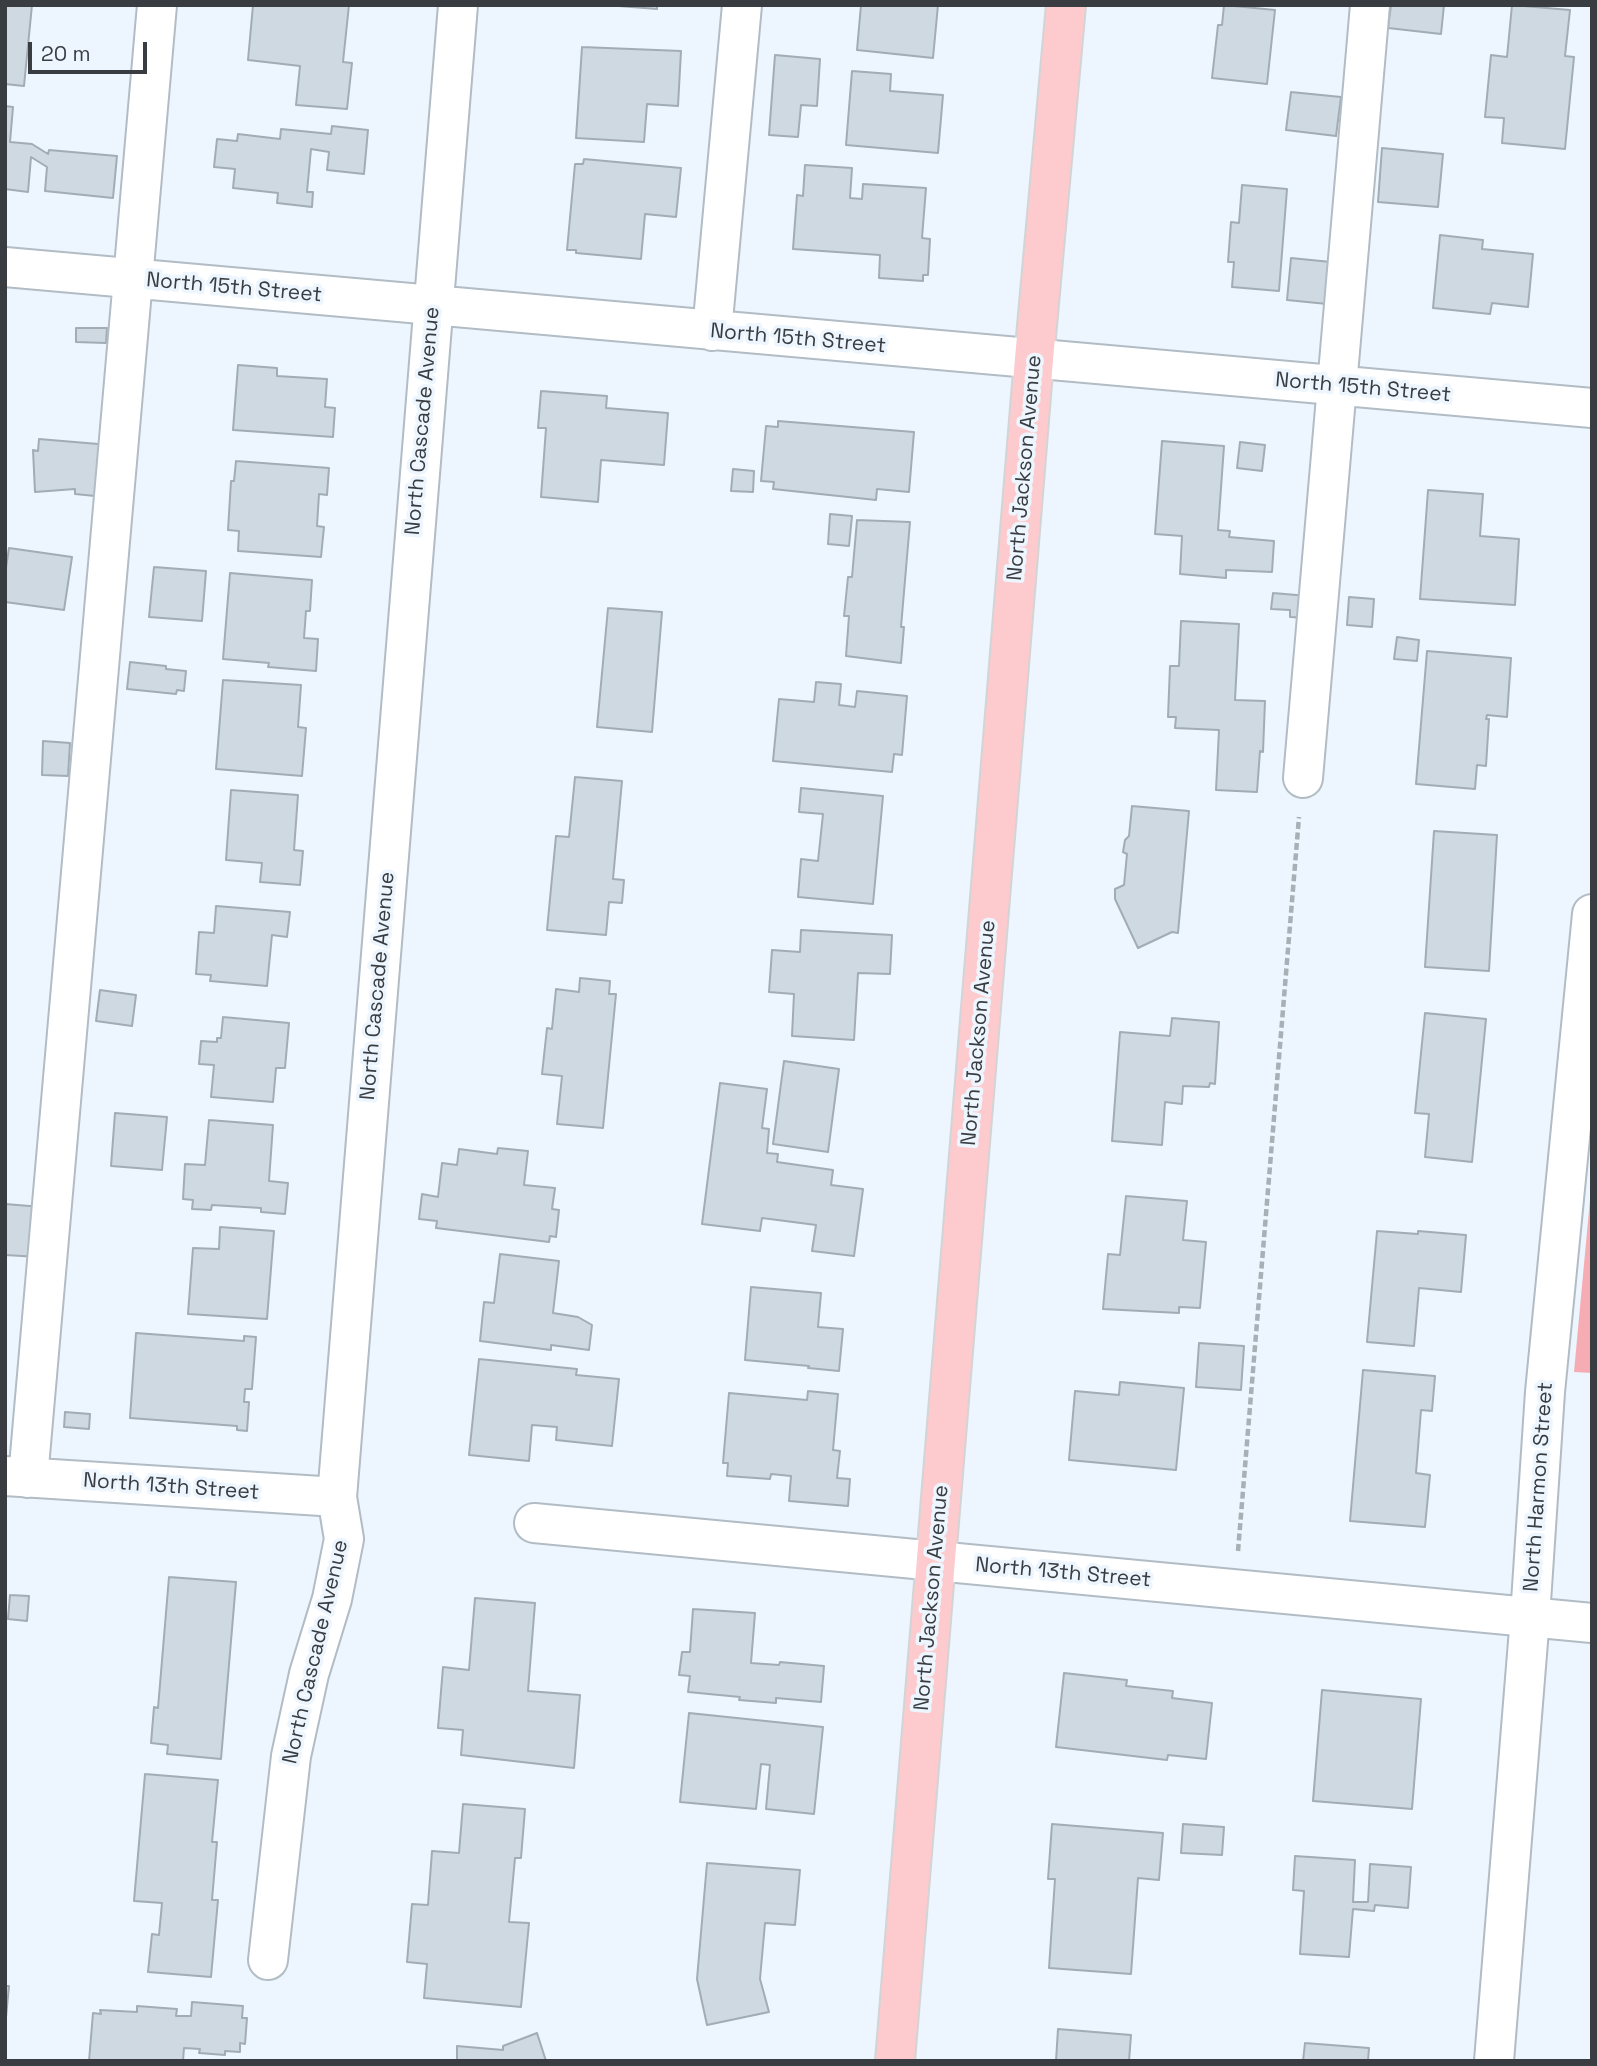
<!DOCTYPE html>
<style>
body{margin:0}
#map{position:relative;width:1597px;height:2066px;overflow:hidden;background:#edf6fe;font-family:"Space Grotesk",sans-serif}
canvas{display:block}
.frame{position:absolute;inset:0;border:7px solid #393d41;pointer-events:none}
.scale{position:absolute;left:28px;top:42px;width:119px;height:32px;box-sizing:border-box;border:4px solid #393d41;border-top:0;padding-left:9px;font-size:21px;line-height:24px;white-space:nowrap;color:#393d41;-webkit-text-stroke:5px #edf6fe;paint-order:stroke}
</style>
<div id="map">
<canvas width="1597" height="2066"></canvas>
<div class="frame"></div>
<div class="scale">20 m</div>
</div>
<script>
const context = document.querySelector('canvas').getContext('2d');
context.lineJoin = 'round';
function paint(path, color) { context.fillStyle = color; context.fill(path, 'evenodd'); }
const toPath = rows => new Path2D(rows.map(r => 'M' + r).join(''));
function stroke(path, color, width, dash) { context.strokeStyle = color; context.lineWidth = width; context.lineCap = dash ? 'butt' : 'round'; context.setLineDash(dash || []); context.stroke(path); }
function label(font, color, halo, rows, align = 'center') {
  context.font = font + ' "Space Grotesk",sans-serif'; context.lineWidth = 7; context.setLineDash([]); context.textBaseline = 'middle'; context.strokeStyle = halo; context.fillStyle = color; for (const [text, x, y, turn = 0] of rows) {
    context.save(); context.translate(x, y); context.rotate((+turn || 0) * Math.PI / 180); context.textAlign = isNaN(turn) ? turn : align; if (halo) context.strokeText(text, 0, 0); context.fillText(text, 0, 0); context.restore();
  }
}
const green = toPath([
 [1592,1178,1592,1373,1574,1372]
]);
const building = toPath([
 [5,5,32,5,24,86,5,84,5,5],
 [253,5,349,5,343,62,352,63,347,109,296,105,300,66,248,60,253,5],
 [606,5,657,5,657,9,606,5],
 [861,5,938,5,933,58,857,50,861,5],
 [1224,5,1275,10,1267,84,1212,78,1218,25,1222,25,1224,5],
 [1391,5,1444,5,1441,34,1388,28,1391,5],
 [1512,5,1570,10,1565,56,1574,57,1565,149,1502,143,1504,118,1485,117,1491,55,1507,57,1512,5],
 [582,47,681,51,678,106,647,104,644,142,576,138,582,47],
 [775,55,820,59,817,106,801,105,798,137,769,135,775,55],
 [852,71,891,74,890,91,943,95,938,153,846,145,852,71],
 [1291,92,1341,97,1336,136,1286,130,1291,92],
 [5,106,13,107,10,142,32,144,48,154,49,150,117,156,113,198,45,191,47,167,31,157,28,192,5,189,5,106],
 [332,126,368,130,364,174,327,170,329,152,311,149,307,192,313,192,312,207,277,203,278,193,233,188,235,169,214,167,217,139,237,141,238,134,280,139,281,129,331,134,332,126],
 [1382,148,1443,154,1438,207,1378,202,1382,148],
 [584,159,681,168,676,217,645,214,641,259,576,253,576,250,567,250,575,164,583,164,584,159],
 [805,165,852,168,850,198,862,199,863,184,926,188,922,238,930,239,928,275,923,275,923,281,879,278,880,255,793,249,797,195,803,196,805,165],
 [1242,185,1287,189,1279,291,1232,287,1234,262,1228,262,1231,222,1239,223,1242,185],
 [1440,235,1483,240,1482,249,1533,254,1528,307,1492,303,1490,314,1433,308,1440,235],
 [1291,258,1331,262,1327,304,1287,300,1291,258],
 [76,328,107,328,106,343,76,342,76,328],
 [238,365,277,368,277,376,327,379,325,407,335,408,333,437,233,430,238,365],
 [541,391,607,396,606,408,668,413,664,465,601,460,598,502,541,497,546,428,538,428,541,391],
 [778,421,914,432,909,492,877,489,876,500,773,489,774,482,761,481,766,426,778,427,778,421],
 [39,439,110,445,105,497,75,494,75,489,35,492,33,450,38,451,39,439],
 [1162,441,1224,446,1218,530,1230,531,1229,537,1274,541,1272,572,1226,570,1226,578,1180,574,1182,536,1155,534,1162,441],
 [1240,442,1265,445,1262,471,1237,468,1240,442],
 [236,461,329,468,327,495,319,494,317,526,324,527,321,557,238,551,239,531,228,530,231,481,234,481,236,461],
 [733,469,754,471,753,492,731,491,733,469],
 [1428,490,1483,494,1480,536,1519,539,1515,605,1420,599,1428,490],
 [830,514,852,516,849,546,828,544,830,514],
 [857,520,910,522,901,627,904,627,901,663,846,656,849,616,844,616,848,577,852,577,857,520],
 [9,548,72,557,64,610,5,602,5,574,9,548],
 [154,567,206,571,202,621,149,617,154,567],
 [230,573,312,580,310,611,306,611,304,638,318,639,316,671,268,667,269,663,223,659,230,573],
 [1273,593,1308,596,1306,618,1290,617,1290,610,1271,609,1273,593],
 [1349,597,1374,599,1372,627,1347,625,1349,597],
 [608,608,662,612,652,732,597,727,608,608],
 [1181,621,1239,624,1235,700,1265,701,1263,752,1260,751,1257,792,1216,790,1219,730,1175,728,1176,717,1168,717,1170,666,1179,666,1181,621],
 [1397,637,1419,640,1417,661,1394,659,1397,637],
 [1427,651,1511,658,1507,717,1487,715,1486,719,1489,719,1486,766,1477,765,1475,789,1416,784,1427,651],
 [130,662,166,666,166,669,186,671,184,691,177,690,176,694,127,689,130,662],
 [223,680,301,685,298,727,306,728,302,776,216,769,223,680],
 [816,682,841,684,839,705,855,707,857,691,907,696,902,755,894,754,892,772,773,761,779,699,814,702,816,682],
 [43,741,70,743,68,776,42,775,43,741],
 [575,777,622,781,613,879,624,880,622,903,609,902,606,935,547,930,556,836,569,837,575,777],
 [801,788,883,796,873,904,798,897,801,859,818,861,823,814,799,812,801,788],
 [231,790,298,795,294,850,303,851,300,885,260,882,262,863,226,860,231,790],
 [1132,806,1189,811,1178,933,1172,932,1138,948,1115,899,1115,889,1124,885,1127,854,1123,852,1125,840,1129,836,1132,806],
 [1434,831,1497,835,1489,971,1425,967,1434,831],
 [216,906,290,912,287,937,272,935,267,986,210,981,211,975,196,974,199,932,214,933,216,906],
 [801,930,892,935,890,974,858,973,854,1040,792,1036,794,994,769,992,772,950,800,952,801,930],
 [580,978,610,981,609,994,616,994,603,1128,557,1124,562,1076,542,1074,547,1028,552,1029,556,989,579,992,580,978],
 [100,990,136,995,132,1026,96,1021,100,990],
 [1425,1013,1486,1019,1472,1162,1425,1157,1429,1114,1415,1113,1425,1013],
 [223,1017,289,1023,285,1068,276,1068,273,1102,211,1097,214,1065,199,1064,201,1041,217,1042,217,1038,221,1038,223,1017],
 [1172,1018,1219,1022,1215,1084,1210,1083,1209,1087,1183,1086,1182,1104,1165,1102,1162,1145,1112,1141,1120,1032,1170,1036,1172,1018],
 [784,1061,839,1069,828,1152,773,1144,784,1061],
 [720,1083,767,1089,762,1128,769,1129,767,1153,778,1154,777,1162,833,1170,831,1185,863,1189,854,1256,812,1251,816,1225,762,1218,760,1231,702,1224,720,1083],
 [115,1113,167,1117,162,1170,111,1166,115,1113],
 [209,1120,273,1125,269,1181,288,1183,285,1214,261,1212,261,1208,212,1205,211,1210,192,1209,193,1200,183,1199,185,1164,205,1165,209,1120],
 [498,1148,528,1151,524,1185,555,1188,552,1209,559,1210,556,1237,550,1236,549,1242,436,1228,437,1221,419,1219,422,1194,438,1197,442,1163,457,1165,459,1149,497,1154,498,1148],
 [1126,1196,1187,1201,1183,1240,1206,1242,1200,1308,1179,1307,1179,1313,1103,1309,1108,1254,1120,1255,1126,1196],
 [5,1204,42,1207,39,1257,5,1255,5,1204],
 [220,1227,274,1231,267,1319,188,1314,193,1248,219,1249,220,1227],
 [1377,1231,1418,1234,1418,1231,1466,1235,1461,1292,1419,1288,1414,1346,1367,1342,1377,1231],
 [500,1254,559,1261,553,1313,578,1317,592,1325,589,1350,551,1345,551,1350,480,1341,484,1302,494,1303,500,1254],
 [751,1287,821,1293,818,1327,843,1329,839,1371,808,1368,809,1366,745,1360,751,1287],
 [136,1333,244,1341,244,1336,256,1337,252,1389,245,1389,244,1402,249,1402,247,1431,237,1430,237,1426,130,1418,136,1333],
 [1199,1343,1244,1346,1241,1390,1196,1387,1199,1343],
 [479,1359,577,1369,576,1375,619,1379,612,1446,556,1440,557,1427,532,1425,529,1461,469,1455,479,1359],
 [1363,1370,1435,1376,1432,1411,1421,1410,1416,1473,1430,1475,1425,1527,1350,1521,1363,1370],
 [1120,1382,1184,1388,1176,1470,1069,1460,1075,1391,1119,1395,1120,1382],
 [808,1391,838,1394,833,1450,840,1451,837,1478,850,1479,848,1506,789,1501,791,1476,771,1474,770,1479,727,1476,728,1463,723,1463,729,1393,807,1400,808,1391],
 [65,1412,90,1414,89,1429,64,1427,65,1412],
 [169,1577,236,1582,221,1759,167,1754,168,1745,151,1743,154,1707,158,1708,169,1577],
 [10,1595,29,1596,27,1621,8,1619,10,1595],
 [475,1598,535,1603,528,1691,580,1695,574,1768,461,1755,463,1730,438,1728,443,1667,469,1670,475,1598],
 [693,1609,755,1613,751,1663,779,1665,780,1662,824,1666,821,1702,776,1698,776,1703,739,1700,740,1697,688,1692,690,1676,679,1675,682,1652,690,1652,693,1609],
 [1064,1673,1127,1680,1126,1686,1173,1691,1172,1698,1212,1703,1206,1759,1168,1755,1167,1760,1056,1747,1064,1673],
 [1322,1690,1421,1699,1412,1809,1313,1801,1322,1690],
 [689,1713,823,1727,814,1814,766,1809,770,1765,761,1764,756,1809,680,1802,689,1713],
 [145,1774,218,1780,212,1842,217,1842,212,1900,218,1900,211,1977,148,1972,152,1934,159,1935,162,1903,134,1901,145,1774],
 [463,1804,525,1809,521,1858,515,1858,509,1922,529,1923,521,2007,424,1998,427,1964,407,1962,412,1904,428,1905,432,1851,459,1853,463,1804],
 [1052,1824,1163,1833,1159,1880,1138,1878,1131,1974,1049,1968,1055,1879,1048,1879,1052,1824],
 [1183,1824,1224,1827,1222,1855,1181,1853,1183,1824],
 [1295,1856,1355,1860,1353,1902,1368,1902,1370,1864,1411,1867,1408,1908,1375,1905,1374,1911,1353,1909,1349,1957,1300,1954,1304,1891,1293,1890,1295,1856],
 [707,1863,800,1870,795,1925,765,1923,760,1979,769,2012,707,2025,697,1979,707,1863],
 [5,1986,9,1986,5,2028,5,1986],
 [192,2002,243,2006,242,2018,247,2018,245,2044,240,2043,240,2052,225,2051,225,2055,199,2053,200,2049,184,2048,183,2061,89,2061,93,2013,101,2014,100,2010,137,2012,137,2006,177,2009,176,2016,191,2016,192,2002],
 [1058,2029,1131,2035,1129,2061,1056,2061,1058,2029],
 [537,2033,546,2061,457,2061,457,2046,503,2050,503,2046,537,2033],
 [1305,2043,1369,2048,1368,2061,1303,2061,1305,2043]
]);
const path = toPath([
 [1238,1551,1299,817]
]);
const minor = toPath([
 [5,267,1592,408],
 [712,331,742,5],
 [1303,778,1370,5],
 [5,1476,337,1497],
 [28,1478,157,5],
 [534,1523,1592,1623],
 [268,1960,291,1756,309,1674,332,1599,344,1539,337,1497,458,5],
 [1494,2061,1530,1617,1545,1392,1592,914]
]);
const major = toPath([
 [895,2061,1034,359,1066,5]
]);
const streetNames = [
 ["North 15th Street",234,288,5],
 ["North 15th Street",798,339,5],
 ["North 15th Street",1363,388,5],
 ["North Cascade Avenue",423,421,-85],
 ["North Jackson Avenue",1025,468,-85],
 ["North Cascade Avenue",378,986,-85],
 ["North Jackson Avenue",979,1033,-85],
 ["North 13th Street",171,1487,4],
 ["North Harmon Street",1539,1487,-86],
 ["North 13th Street",1063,1573,5],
 ["North Jackson Avenue",932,1598,-85],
 ["North Cascade Avenue",316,1652,-77]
];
paint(green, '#f5adb3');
paint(building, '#ced9e2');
stroke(building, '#a1acb5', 2);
stroke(minor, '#b1bcc5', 42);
stroke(major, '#d3d4d5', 42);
stroke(path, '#a8afb5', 4.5, [7, 3.5]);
stroke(minor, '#fff', 38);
stroke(major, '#fdcace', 38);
label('21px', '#393d41', '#edf6fe', streetNames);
</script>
